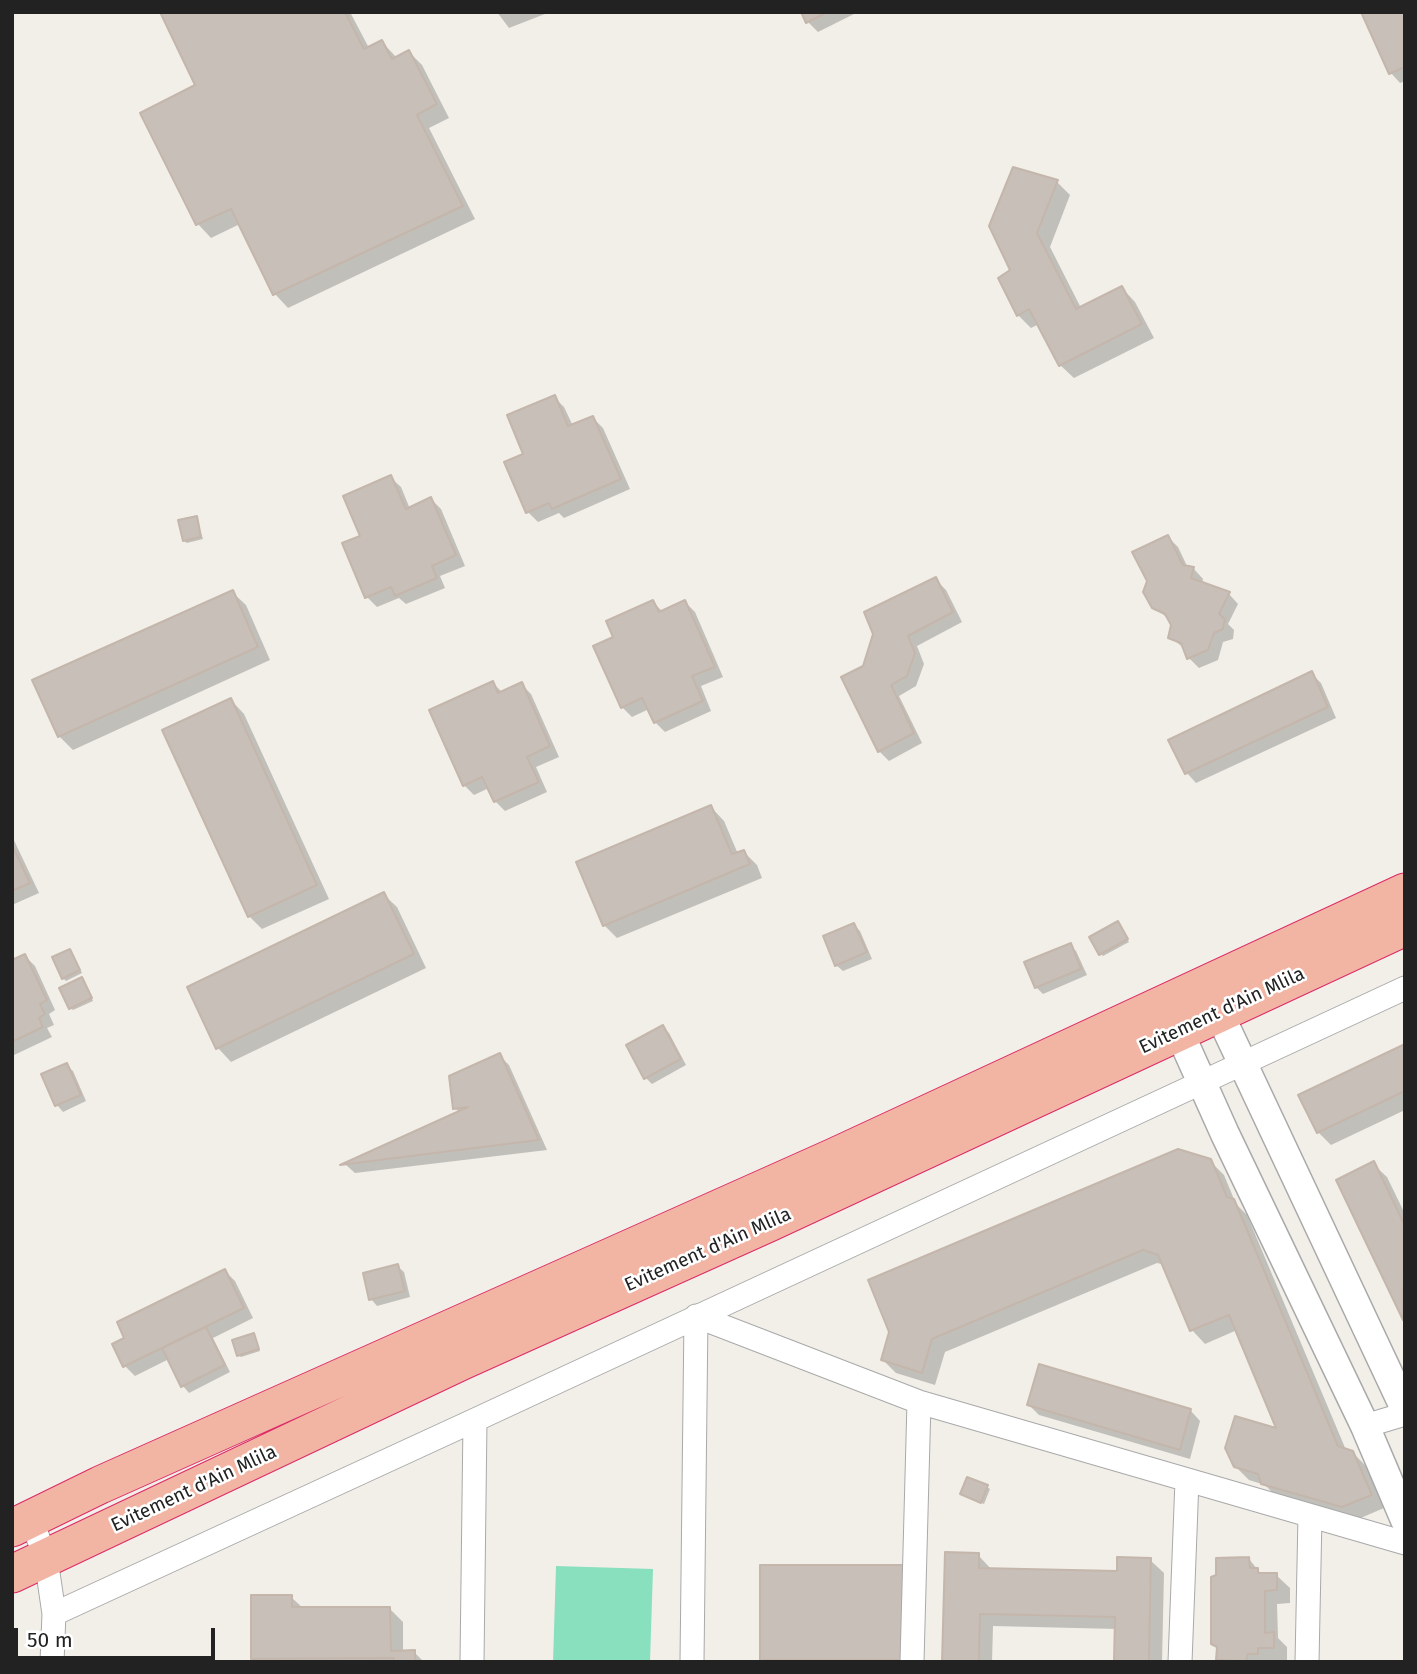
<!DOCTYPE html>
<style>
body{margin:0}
#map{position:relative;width:1417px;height:1674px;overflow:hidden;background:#f2efe9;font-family:"Fira Sans",sans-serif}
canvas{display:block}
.frame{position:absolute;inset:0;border:14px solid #222;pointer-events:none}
.scale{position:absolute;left:14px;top:1628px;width:201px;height:32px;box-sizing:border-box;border:4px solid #222;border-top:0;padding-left:9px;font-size:21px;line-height:24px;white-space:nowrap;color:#222;-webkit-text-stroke:5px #fff;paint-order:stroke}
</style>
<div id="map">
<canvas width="1417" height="1674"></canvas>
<div class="frame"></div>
<div class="scale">50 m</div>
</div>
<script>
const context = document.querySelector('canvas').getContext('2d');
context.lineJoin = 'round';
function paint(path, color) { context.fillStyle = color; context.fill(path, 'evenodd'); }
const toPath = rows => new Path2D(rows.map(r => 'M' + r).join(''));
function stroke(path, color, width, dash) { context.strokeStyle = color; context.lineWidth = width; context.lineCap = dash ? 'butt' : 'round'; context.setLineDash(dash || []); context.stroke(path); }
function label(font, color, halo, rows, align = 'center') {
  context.font = font + ' "Fira Sans",sans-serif'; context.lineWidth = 5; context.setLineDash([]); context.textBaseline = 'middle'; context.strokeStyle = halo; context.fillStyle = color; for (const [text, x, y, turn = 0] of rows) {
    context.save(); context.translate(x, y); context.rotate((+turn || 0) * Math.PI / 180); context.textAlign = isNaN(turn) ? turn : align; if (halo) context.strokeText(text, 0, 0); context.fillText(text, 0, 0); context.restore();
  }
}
const pitch = toPath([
 [556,1566,653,1569,650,1662,553,1662]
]);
const shadow = toPath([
 [162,12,350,12,369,48,382,42,397,58,409,52,422,65,449,118,429,128,475,219,288,308,275,294,240,224,211,238,198,224,143,114,197,86],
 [497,12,544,12,545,14,509,28],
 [803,12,858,12,818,32,808,22],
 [1405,12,1405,81,1400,83,1391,73],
 [1057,182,1070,195,1050,247,1081,308,1122,288,1135,302,1154,338,1074,378,1060,365,1039,324,1031,328,1018,315,1013,270],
 [554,397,564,407,573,426,593,418,603,428,630,489,564,518,559,513,538,522,528,512,526,455],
 [391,478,401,487,410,509,431,499,441,509,465,566,440,576,445,588,406,604,399,598,377,607,367,597,362,537],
 [196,518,203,539,187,543,184,541],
 [1168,537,1178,547,1188,568,1194,569,1203,579,1202,584,1229,594,1238,604,1228,624,1234,630,1233,639,1223,642,1218,660,1199,668,1189,658,1185,649,1170,637,1173,625,1170,620,1154,607],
 [936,580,946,590,962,622,917,646,924,664,916,686,899,696,922,743,889,761,879,751,865,667],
 [232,592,246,605,270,660,73,750,59,736],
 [653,602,663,612,685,602,695,612,723,677,701,686,711,711,665,732,655,722,649,709,632,717,622,707,615,637],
 [1311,673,1321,683,1336,718,1196,783,1187,773],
 [493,683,503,693,521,684,531,694,559,757,536,767,547,792,505,811,495,801,489,788,474,795,464,785],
 [231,700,244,714,329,899,262,929,249,916],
 [711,807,724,821,738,854,744,852,757,865,762,878,617,938,604,925],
 [12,836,39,893,12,905],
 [383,894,397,907,426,968,231,1062,218,1048,189,988],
 [854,925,860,931,872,959,843,971,836,965],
 [1120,926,1129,942,1103,956,1100,953],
 [1070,945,1076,951,1087,975,1043,994,1036,987],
 [12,953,16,961,25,956,35,966,55,1010,49,1014,54,1025,47,1028,52,1037,12,1056],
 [72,953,82,973,66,981,63,978],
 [84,982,93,1001,73,1010,70,1008],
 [663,1027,669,1033,686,1065,652,1084,645,1077],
 [1405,1046,1405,1110,1331,1145,1318,1132],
 [499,1055,509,1065,547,1150,355,1173,345,1164,459,1112,455,1108],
 [66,1065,73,1071,86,1101,63,1112,57,1105,43,1075],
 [1210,1161,1224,1175,1236,1204,1247,1215,1346,1450,1352,1452,1366,1466,1384,1508,1356,1520,1277,1497,1265,1485,1249,1480,1235,1466,1279,1431,1237,1330,1205,1344,1192,1330,1165,1265,1157,1263,945,1352,935,1385,896,1373,883,1360],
 [1373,1164,1387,1177,1405,1214,1405,1319,1339,1180],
 [397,1266,404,1272,410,1297,377,1306,371,1299],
 [225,1271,235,1281,253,1318,213,1338,230,1372,189,1393,183,1386,169,1359,135,1376,125,1366,114,1345],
 [253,1335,260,1351,241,1357,238,1355],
 [1040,1367,1191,1411,1200,1421,1190,1459,1039,1415,1029,1405],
 [987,1487,990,1489,984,1504,962,1494],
 [978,1555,992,1570,1118,1573,1150,1560,1164,1573,1162,1662,1116,1662,1117,1629,993,1626,992,1662,944,1662],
 [1249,1559,1262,1575,1276,1575,1290,1588,1290,1603,1277,1604,1278,1638,1287,1647,1287,1660,1221,1662,1218,1659,1218,1649,1213,1643],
 [762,1566,920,1662,765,1662,762,1659],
 [291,1597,304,1609,390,1609,403,1622,403,1652,414,1652,424,1662,256,1662,253,1658]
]);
const building = toPath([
 [160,12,345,12,364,49,382,40,392,59,409,50,437,104,417,115,463,206,273,295,231,209,196,225,140,113,195,85,160,12],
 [801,12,828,12,806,23,801,12],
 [1361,12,1405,12,1405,67,1389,74,1361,12],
 [1013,167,1058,180,1037,233,1076,309,1122,286,1142,324,1059,366,1029,309,1017,316,998,278,1010,270,989,226,1013,167],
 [555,395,568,426,593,416,621,479,552,509,549,503,526,513,504,462,523,454,507,415,555,395],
 [391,475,406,509,431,497,456,555,432,566,437,578,395,596,391,587,365,598,342,543,360,536,343,496,391,475],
 [197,516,201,537,183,541,178,520,197,516],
 [1168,535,1183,565,1194,567,1191,578,1230,592,1219,614,1225,619,1223,629,1214,633,1208,650,1187,659,1181,643,1168,638,1171,625,1165,614,1152,608,1143,592,1147,581,1132,552,1168,535],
 [936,577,953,612,908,636,915,653,907,676,891,685,914,733,878,752,841,677,863,666,873,634,864,612,936,577],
 [233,590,258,647,58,737,32,680,233,590],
 [653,600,659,612,685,600,715,667,692,676,703,701,654,723,642,698,621,708,593,646,613,637,606,621,653,600],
 [1312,671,1328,707,1185,774,1168,740,1312,671],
 [493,681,498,693,522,682,550,746,527,757,539,782,494,802,482,777,463,786,429,710,493,681],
 [231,698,317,885,248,917,162,730,231,698],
 [711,805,732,854,744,850,750,864,603,926,576,862,711,805],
 [12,845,30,883,12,891,12,845],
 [384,892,414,954,216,1049,187,987,384,892],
 [1118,921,1128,939,1099,955,1089,937,1118,921],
 [854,923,867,952,835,966,823,936,854,923],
 [1071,943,1081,969,1035,988,1024,962,1071,943],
 [70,949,80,970,62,979,52,957,70,949],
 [25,954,47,1000,40,1004,45,1014,39,1018,43,1027,12,1042,12,960,25,954],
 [82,977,92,998,69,1009,59,988,82,977],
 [663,1025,681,1059,644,1079,626,1045,663,1025],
 [1405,1044,1405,1091,1317,1133,1298,1095,1405,1044],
 [500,1053,539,1140,340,1165,468,1107,453,1109,449,1076,500,1053],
 [67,1063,81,1095,55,1106,41,1074,67,1063],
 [1178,1149,1211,1159,1227,1197,1234,1199,1338,1446,1353,1451,1372,1495,1342,1507,1261,1484,1258,1474,1234,1467,1225,1448,1235,1416,1276,1428,1229,1315,1190,1331,1158,1255,1143,1250,932,1339,922,1373,881,1360,889,1332,868,1280,1178,1149],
 [1374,1161,1405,1226,1403,1320,1336,1180,1374,1161],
 [398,1264,405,1291,369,1300,363,1273,398,1264],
 [225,1269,244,1308,123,1367,112,1344,124,1338,117,1322,225,1269],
 [206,1327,225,1365,181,1387,162,1348,206,1327],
 [254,1333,259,1349,237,1356,232,1340,254,1333],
 [1039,1364,1191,1409,1180,1450,1027,1405,1039,1364],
 [967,1477,988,1485,981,1503,960,1494,967,1477],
 [945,1552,979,1553,979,1568,1117,1571,1117,1557,1151,1558,1149,1662,1114,1662,1115,1617,980,1614,979,1662,942,1662,945,1552],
 [1249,1557,1250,1568,1258,1568,1258,1573,1277,1573,1277,1590,1265,1591,1265,1633,1274,1632,1274,1648,1258,1648,1258,1654,1248,1654,1246,1661,1216,1660,1217,1647,1211,1644,1211,1577,1216,1575,1216,1558,1249,1557],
 [760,1565,910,1565,907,1660,760,1660,760,1565],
 [251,1595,292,1595,292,1607,390,1607,391,1651,415,1650,415,1662,394,1662,394,1658,251,1659,251,1595]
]);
const minor = toPath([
 [1365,1426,1405,1414],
 [31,1519,46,1559,54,1614,52,1662],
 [54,1614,475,1420,1405,988],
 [472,1662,475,1420],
 [692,1662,696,1316,919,1402,1405,1543],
 [912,1662,919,1402],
 [1180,1662,1187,1480],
 [1307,1662,1310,1516]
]);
const tertiary = toPath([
 [1211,996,1405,1409],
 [1172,1016,1225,1134,1365,1426,1405,1520]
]);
const trunk = toPath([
 [12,1528,100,1485,834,1157,1405,892],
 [12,1574,462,1361,769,1223,1405,927]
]);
const streetNames = [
 ["Evitement d'Ain Mlila",1222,1011,-25],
 ["Evitement d'Ain Mlila",708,1250,-24],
 ["Evitement d'Ain Mlila",194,1489,-25]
];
paint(pitch, '#88e0be');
paint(shadow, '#0003');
paint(building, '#c7bfb8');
stroke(building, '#c4b6ab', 2);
stroke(minor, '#a9a9a9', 25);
stroke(tertiary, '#a9a9a9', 31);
stroke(trunk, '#dc2a67', 39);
stroke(minor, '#fff', 23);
stroke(tertiary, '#fff', 28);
stroke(trunk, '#f2b4a3', 37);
label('19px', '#222', '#fff', streetNames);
</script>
